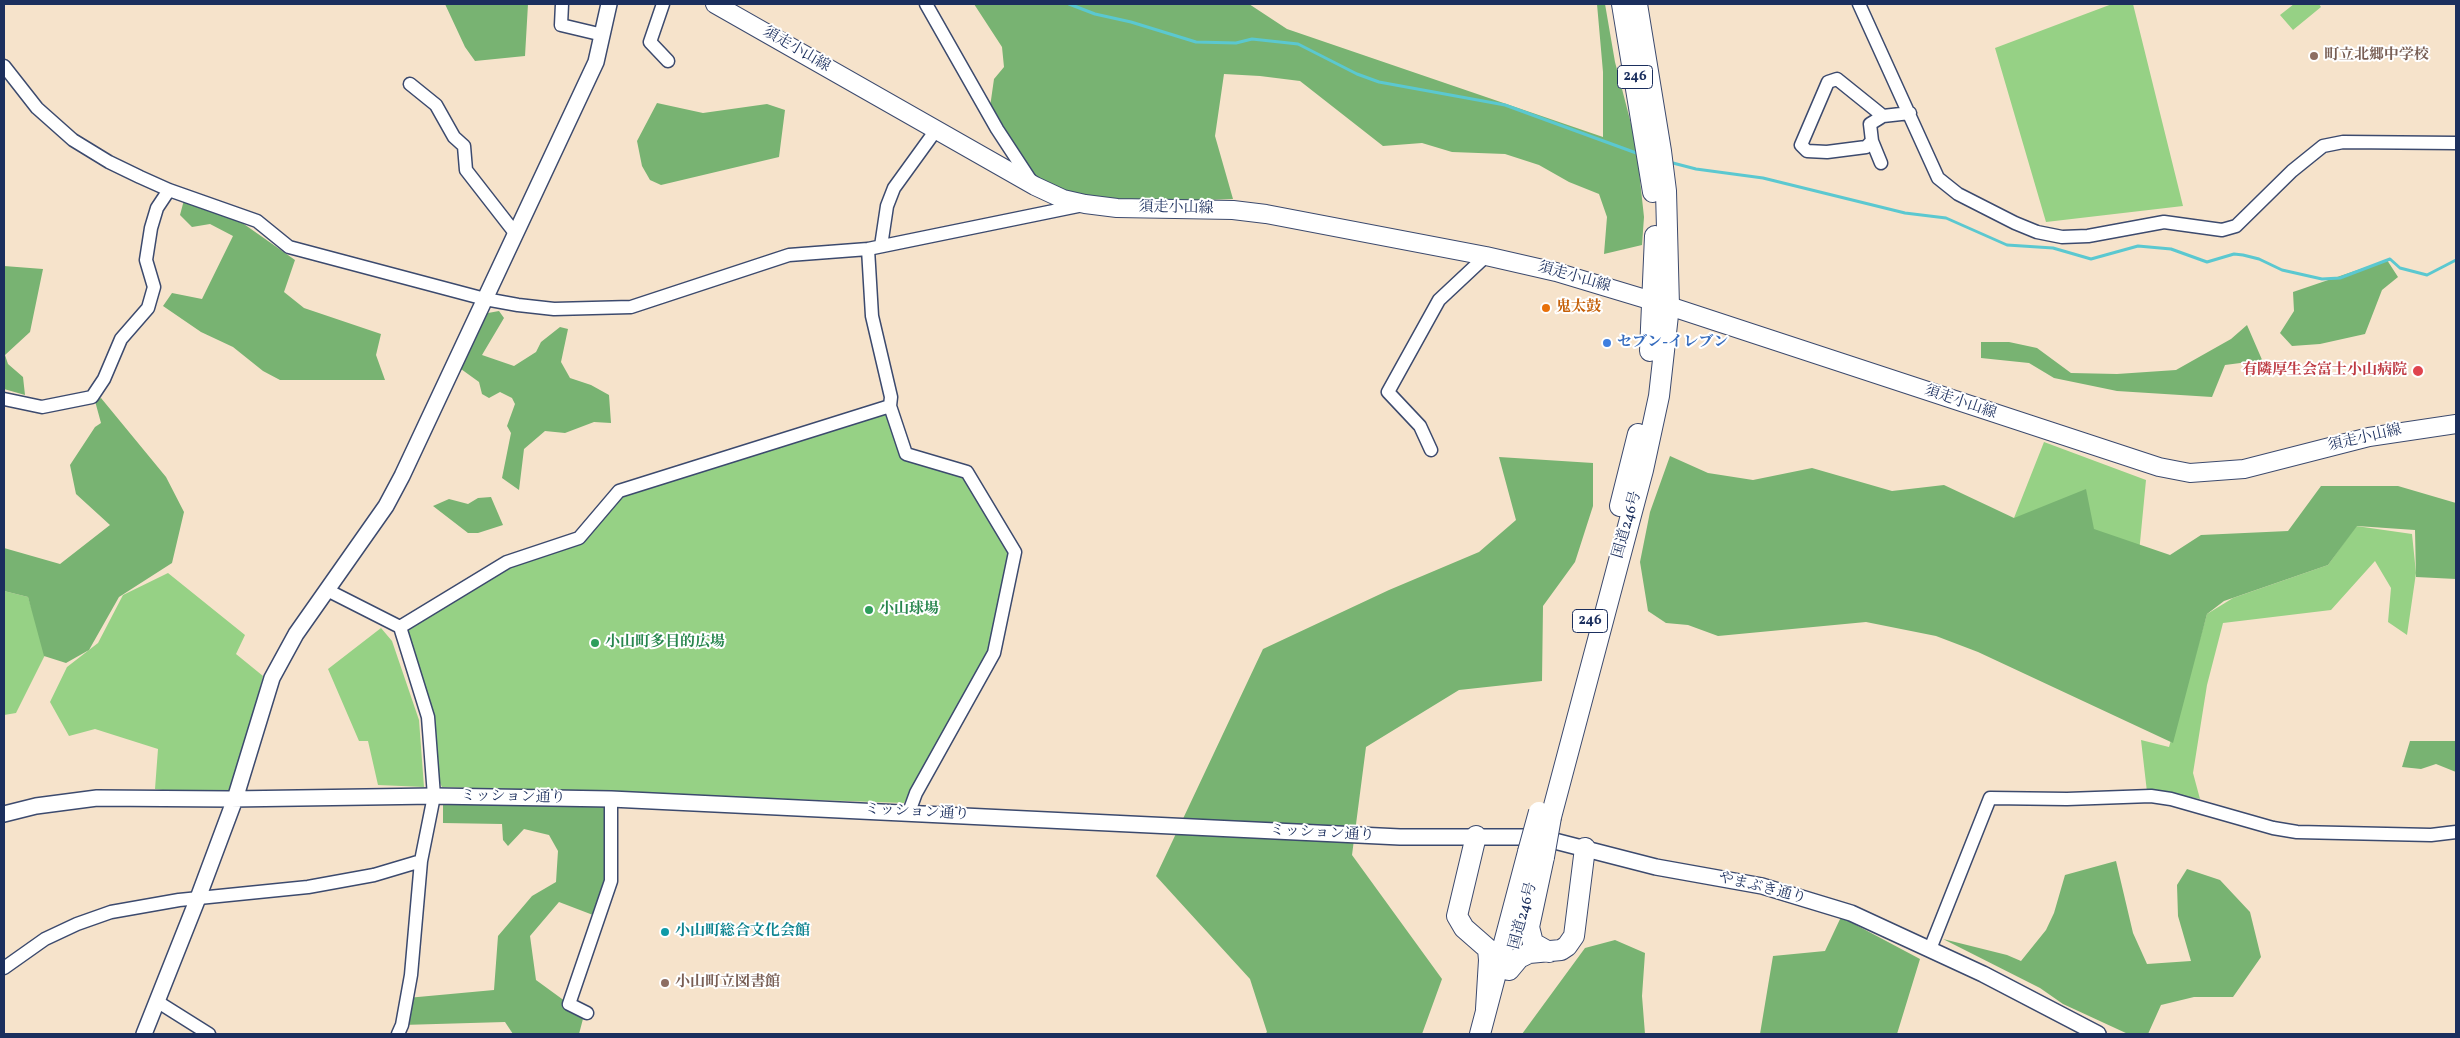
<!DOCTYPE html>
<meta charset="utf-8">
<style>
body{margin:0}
#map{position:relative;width:2460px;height:1038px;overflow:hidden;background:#f6e3cb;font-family:Vollkorn,serif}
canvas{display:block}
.frame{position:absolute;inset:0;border:5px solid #1b2f5e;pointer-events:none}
</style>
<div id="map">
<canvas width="2460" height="1038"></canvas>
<div class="frame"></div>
</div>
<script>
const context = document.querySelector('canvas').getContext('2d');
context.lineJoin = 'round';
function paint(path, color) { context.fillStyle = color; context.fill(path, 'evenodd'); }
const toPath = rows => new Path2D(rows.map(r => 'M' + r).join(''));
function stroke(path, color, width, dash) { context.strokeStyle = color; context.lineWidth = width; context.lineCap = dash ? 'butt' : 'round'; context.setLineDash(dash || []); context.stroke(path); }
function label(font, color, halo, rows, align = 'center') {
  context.font = font + ' Vollkorn,"Noto Serif JP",serif'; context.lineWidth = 4; context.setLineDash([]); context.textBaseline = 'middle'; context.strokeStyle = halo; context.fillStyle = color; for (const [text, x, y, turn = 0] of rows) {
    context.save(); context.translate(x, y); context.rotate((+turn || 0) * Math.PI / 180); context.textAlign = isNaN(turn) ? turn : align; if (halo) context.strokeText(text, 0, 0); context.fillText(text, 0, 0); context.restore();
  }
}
const green = toPath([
 [2112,4,2133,4,2183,206,2046,222,1995,48],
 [2294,4,2319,4,2321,7,2293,30,2280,15],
 [881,413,887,416,901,457,964,477,1006,548,1008,556,988,652,904,803,442,787,437,777,407,635,410,627,517,564,583,542,620,496],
 [2044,442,2146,480,2139,553,2014,518],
 [2356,526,2412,534,2416,573,2407,635,2388,622,2391,588,2375,561,2331,610,2223,623,2207,685,2193,773,2200,799,2170,793,2147,792,2141,740,2169,747,2207,614,2233,598,2328,565],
 [168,573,245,635,236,654,263,676,231,799,155,789,158,749,95,729,69,736,50,702,67,667,98,643,123,595],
 [4,591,28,597,46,653,16,713,4,715],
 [381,628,392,641,419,720,424,787,378,785,368,741,359,741,328,669]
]);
const forest = toPath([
 [445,4,528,4,525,56,475,61,465,47],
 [974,4,1249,4,1287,29,1603,137,1603,72,1597,4,1605,4,1615,62,1636,143,1644,217,1642,245,1604,254,1607,217,1599,194,1569,182,1539,165,1505,154,1452,152,1422,143,1383,146,1300,81,1260,76,1224,74,1215,136,1233,199,1139,202,1086,201,1037,178,1018,153,990,107,994,79,1004,67,1002,47],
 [657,103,703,113,767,104,785,110,779,157,661,185,650,180,642,166,637,141],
 [184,200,241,222,295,260,284,292,304,308,381,334,376,355,385,380,280,380,263,371,233,347,201,332,163,306,172,293,202,299,233,236,210,224,192,227,180,215],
 [2387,260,2398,277,2382,290,2365,334,2320,344,2292,346,2280,333,2294,311,2293,292],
 [4,266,43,269,30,332,5,355,8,364,23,377,25,395,4,389],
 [499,311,504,318,482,355,514,366,536,352,541,342,560,327,568,329,561,362,570,378,591,385,609,395,611,423,594,422,565,433,545,431,524,449,519,490,502,478,511,433,507,426,515,404,512,398,500,392,489,398,482,394,479,382,461,369,482,319,488,313],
 [2247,325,2263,362,2250,377,2248,362,2225,365,2212,397,2117,391,2054,378,2029,363,1981,358,1981,342,2009,342,2037,348,2071,373,2117,374,2176,370,2231,339],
 [101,398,166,477,184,512,172,563,119,597,89,650,66,663,44,656,28,597,4,591,4,548,60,564,110,525,76,494,70,465,95,427,101,423,95,401],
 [1670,456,1708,473,1753,480,1812,468,1892,491,1944,485,2014,518,2086,489,2094,529,2170,555,2201,535,2288,531,2321,486,2398,486,2456,503,2456,579,2416,577,2415,530,2357,526,2328,565,2224,601,2207,614,2173,743,1978,652,1936,636,1866,622,1718,636,1688,625,1666,623,1648,611,1640,562,1650,512],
 [1499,457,1593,463,1593,506,1575,562,1543,606,1542,681,1459,690,1366,747,1352,855,1442,979,1422,1034,1265,1034,1267,1032,1250,979,1156,876,1263,649,1389,590,1479,552,1516,520],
 [491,497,503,525,478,533,468,533,433,506,449,499,468,504,478,498],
 [2410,741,2456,741,2456,772,2436,764,2421,769,2402,767],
 [443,799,611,803,616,865,593,915,559,902,530,936,536,980,584,1015,579,1034,513,1034,505,1022,402,1025,407,998,494,990,498,936,532,896,556,882,558,851,549,835,524,829,508,846,503,840,502,824,443,823],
 [2116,861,2133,933,2147,964,2191,961,2178,916,2177,885,2187,869,2220,880,2250,912,2261,957,2233,997,2194,997,2161,1005,2148,1034,2128,1034,2063,1004,2040,988,1943,939,2007,955,2021,961,2046,930,2054,913,2065,875],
 [1841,917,1920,959,1897,1034,1760,1034,1773,956,1825,951],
 [1615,940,1645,953,1642,996,1645,1034,1522,1034,1585,948]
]);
const stream = toPath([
 [1069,4,1095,14,1131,22,1196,42,1236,43,1252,39,1298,44,1357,74,1379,82,1505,105,1639,154],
 [1669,162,1696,169,1763,178,1905,213,1946,218,2007,245,2053,248,2091,259,2138,246,2171,249,2207,262,2234,254,2243,255,2259,259,2282,270,2322,279,2340,278,2390,259,2400,268,2427,275,2456,260]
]);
const minor = toPath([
 [562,4,561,25,603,35],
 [663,4,650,42,668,61],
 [926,4,997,129,1033,184],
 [1859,4,1938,178,1958,194,2015,223,2037,232,2062,237,2088,236,2164,222,2222,230,2236,226,2292,171,2323,146,2343,142,2456,143],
 [4,66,37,108,73,140,109,162,140,177,169,190,257,221,289,247,485,299,518,305,554,309,631,307,789,255,868,249,1083,205],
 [410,84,436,105,454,137,464,146,466,170,515,233],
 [1883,116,1837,79,1828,82,1801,145,1807,151,1827,152,1866,147,1872,141,1870,124,1883,116,1910,113],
 [1872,141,1881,163],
 [881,246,887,206,894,188,936,130],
 [868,249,872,316,891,397,890,406,906,454,967,472,1015,552,994,653,916,793,909,812],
 [4,399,42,407,92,397,104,379,121,339,148,308,154,287,146,260,151,228,157,208,169,190],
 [1431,450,1420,426,1388,392,1439,300,1486,256],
 [327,590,400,627,428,717,434,796,421,861,411,975,402,1025,398,1034],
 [400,627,507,562,579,538,619,491,890,406],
 [1930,949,1990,798,2067,799,2151,796,2171,799,2273,828,2297,832,2431,835,2456,832],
 [4,968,45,939,77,924,111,912,179,900,308,887,374,875,421,861],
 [158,1002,209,1034],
 [587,1013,569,1004,611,881,611,799]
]);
const tertiary = toPath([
 [4,814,36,806,97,798,231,799,434,796,611,799,1400,837,1539,837,1656,867,1762,886,1851,913,1983,974,2098,1034],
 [144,1034,198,898,235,799,272,678,296,634,386,506,402,476,596,62,609,4]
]);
const secondary = toPath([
 [715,4,1035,186,1063,199,1085,204,1117,208,1233,210,1266,214,1486,256,1556,272,1669,306,2159,467,2190,473,2244,469,2369,437,2456,424]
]);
const trunk = toPath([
 [1622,4,1653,192],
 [1650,351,1655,236],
 [1620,506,1638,434],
 [1551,817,1643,470,1659,396,1669,306,1666,191,1661,151,1637,4],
 [1476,836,1457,916,1464,928,1488,949,1489,960,1486,1009],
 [1544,857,1529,927,1533,943,1549,952],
 [1509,970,1519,958,1529,953,1561,950,1567,946,1574,936,1585,848],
 [1480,1034,1528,852]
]);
const trunkBridge = toPath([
 [1528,852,1539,812],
 [1544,857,1551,817]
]);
const markers = [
 [2314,56,5,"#8d6e63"],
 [1546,308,5,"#e8710a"],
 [1607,343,5,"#3f7fe0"],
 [2418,371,6,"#e0444e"],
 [869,610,5,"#2e9e5b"],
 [595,643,5,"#2e9e5b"],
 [665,932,5,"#0f9aa8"],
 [665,983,5,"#8d6e63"]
];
const shields = [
 [1635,77,35],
 [1590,621,35]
];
const shieldNames = [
 ["246",1635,77],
 ["246",1590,621]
];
const streetNames = [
 ["須走小山線",796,50,30],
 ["須走小山線",1176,209,1],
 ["須走小山線",1574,278,16],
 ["須走小山線",1960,403,19],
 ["須走小山線",2365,439,-13],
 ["国道246号",1628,525,-74],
 ["ミッション通り",513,798,1],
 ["ミッション通り",917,813,3],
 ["ミッション通り",1322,834,3],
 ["やまぶき通り",1762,889,14],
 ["国道246号",1524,916,-75]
];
const educationNames = [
 ["町立北郷中学校",2324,56],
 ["小山町立図書館",675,983]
];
const foodNames = [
 ["鬼太鼓",1556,308]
];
const shopNames = [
 ["セブン-イレブン",1617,343]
];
const healthNames = [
 ["有隣厚生会富士小山病院",2407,371]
];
const leisureNames = [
 ["小山球場",879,610],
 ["小山町多目的広場",605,643]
];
const cultureNames = [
 ["小山町総合文化会館",675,932]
];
paint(green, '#96d185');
paint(forest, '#78b372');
stroke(stream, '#5bc8d0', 3);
stroke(minor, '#3c4a6e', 15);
stroke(tertiary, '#3c4a6e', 18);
stroke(secondary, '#3c4a6e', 20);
stroke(trunk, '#3c4a6e', 22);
stroke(minor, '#fff', 12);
stroke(tertiary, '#fff', 15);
stroke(secondary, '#fff', 18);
stroke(trunk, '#fff', 20);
stroke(trunkBridge, '#3c4a6e', 22, []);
stroke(trunkBridge, '#fff', 20);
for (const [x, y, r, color] of markers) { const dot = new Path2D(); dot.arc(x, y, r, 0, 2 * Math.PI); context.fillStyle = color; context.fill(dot); stroke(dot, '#fff', 2); }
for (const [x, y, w] of shields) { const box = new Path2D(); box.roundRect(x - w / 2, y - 11.5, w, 23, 4); context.fillStyle = '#fff'; context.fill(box); stroke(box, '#1b2f5e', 1); }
label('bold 14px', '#1b2f5e', null, shieldNames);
label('15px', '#1b2f5e', '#fff', streetNames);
label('bold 15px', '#785e54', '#fff', educationNames, 'left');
label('bold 15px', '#c56008', '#fff', foodNames, 'left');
label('bold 15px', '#366cbe', '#fff', shopNames, 'left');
label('bold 15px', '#be3a42', '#fff', healthNames, 'right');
label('bold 15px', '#27864d', '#fff', leisureNames, 'left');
label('bold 15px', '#0d838f', '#fff', cultureNames, 'left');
</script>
